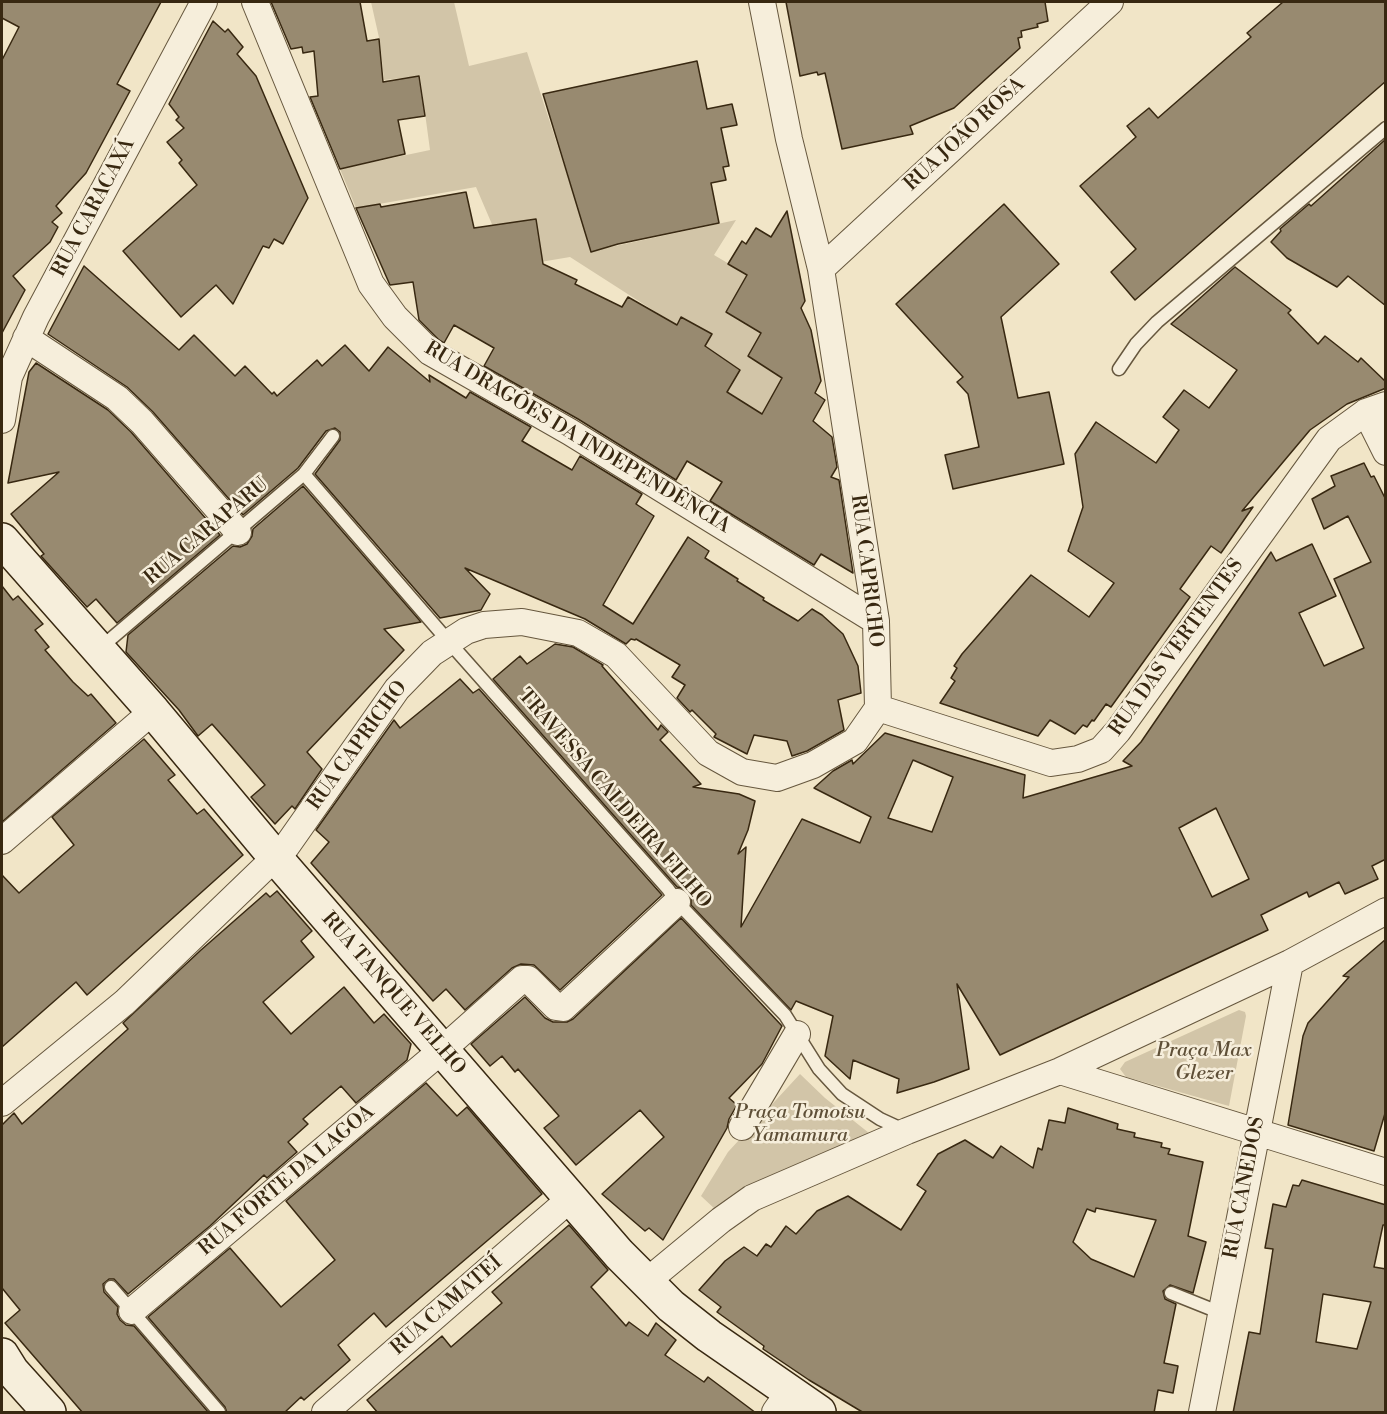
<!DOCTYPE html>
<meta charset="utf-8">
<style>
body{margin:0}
#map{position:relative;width:1387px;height:1414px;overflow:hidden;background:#f1e5c7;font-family:"Libre Bodoni",serif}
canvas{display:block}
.frame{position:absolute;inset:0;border:3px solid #382811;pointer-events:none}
</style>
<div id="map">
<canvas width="1387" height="1414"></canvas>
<div class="frame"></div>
</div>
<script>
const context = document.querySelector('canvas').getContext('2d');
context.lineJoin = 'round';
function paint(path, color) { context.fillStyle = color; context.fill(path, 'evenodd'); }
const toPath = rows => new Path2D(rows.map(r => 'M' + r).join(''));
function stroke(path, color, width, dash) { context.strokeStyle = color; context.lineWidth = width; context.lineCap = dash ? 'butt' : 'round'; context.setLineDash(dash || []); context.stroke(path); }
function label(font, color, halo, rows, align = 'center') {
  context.font = font + ' "Libre Bodoni",serif'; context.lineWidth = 5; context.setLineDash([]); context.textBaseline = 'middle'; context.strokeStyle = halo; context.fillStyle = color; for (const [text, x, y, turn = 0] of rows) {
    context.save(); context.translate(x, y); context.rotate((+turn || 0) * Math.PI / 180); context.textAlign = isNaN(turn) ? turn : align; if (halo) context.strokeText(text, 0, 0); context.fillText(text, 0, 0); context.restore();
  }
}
const green = toPath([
 [371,2,454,2,469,66,527,52,592,251,736,220,714,255,748,275,726,312,761,333,748,356,783,378,762,414,726,393,740,370,705,346,712,334,681,318,676,325,570,257,499,269,497,236,476,187,356,208,340,169,430,150,420,76,384,80,380,42],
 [1239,1010,1245,1012,1246,1016,1229,1106,1126,1077,1120,1069,1125,1062],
 [800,1074,825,1098,869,1133,767,1177,717,1211,701,1196,728,1152]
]);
const building = toPath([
 [2,2,161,2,117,84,130,91,86,173,56,206,62,213,52,222,58,227,50,242,13,276,25,290,2,333,2,60,19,27,2,18,2,2],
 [271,2,360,2,367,41,379,39,383,82,419,76,425,116,398,120,405,154,340,169,310,97,318,96,314,51,303,53,302,47,291,49,271,2],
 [786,2,1045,2,1048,21,1037,24,1038,27,1021,31,1022,37,1018,38,1020,48,954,108,910,126,913,134,842,149,825,73,818,75,817,72,800,76,786,2],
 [1283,2,1386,2,1386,81,1135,300,1111,272,1136,249,1080,186,1136,137,1127,126,1149,108,1158,118,1251,37,1247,33,1283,2],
 [213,21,225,32,228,29,243,47,237,54,256,76,308,198,283,244,274,239,269,248,263,246,233,304,216,285,181,317,123,251,197,185,179,163,182,160,167,142,184,128,176,120,179,117,169,104,213,21],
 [697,61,707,109,732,104,737,125,721,128,729,166,723,167,726,180,711,183,719,223,618,244,591,252,543,94,697,61],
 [1386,139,1386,306,1348,276,1337,287,1287,258,1271,242,1281,231,1280,229,1309,204,1311,206,1386,139],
 [466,192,474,228,536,219,543,264,577,280,575,284,622,307,628,297,677,325,681,317,712,334,705,346,740,370,727,392,762,414,782,378,748,356,761,333,726,312,747,275,728,264,742,241,746,244,756,228,771,237,787,211,805,301,801,308,811,330,821,381,815,393,825,400,813,421,832,437,837,467,831,477,839,480,853,573,821,554,814,565,710,501,722,482,687,461,676,480,578,419,484,366,494,348,454,325,444,343,439,340,419,320,413,282,390,285,356,208,380,204,381,207,466,192],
 [1004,204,1059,264,1001,317,1018,398,1049,392,1064,464,953,489,945,455,979,447,968,394,957,382,963,377,896,304,1004,204],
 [84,266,179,350,194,335,235,376,245,366,272,394,274,392,277,396,317,360,322,366,345,345,369,371,388,347,430,382,429,375,466,398,470,392,531,427,522,441,572,470,580,456,642,494,636,504,654,516,603,605,633,624,688,537,709,551,705,558,738,579,737,581,764,598,763,600,798,621,812,609,822,615,843,634,858,666,861,693,838,700,844,730,807,751,792,756,787,741,754,735,747,754,714,737,716,734,692,710,690,712,677,698,685,685,672,677,680,665,636,639,635,640,631,639,626,644,585,619,465,568,490,594,481,610,440,618,315,474,340,440,340,432,335,428,326,431,298,468,243,515,153,412,127,387,48,334,84,266],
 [1235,267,1291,310,1288,313,1318,344,1325,336,1358,362,1361,358,1386,382,1386,388,1347,404,1310,430,1242,511,1253,507,1221,553,1211,546,1180,589,1190,597,1111,707,1106,704,1094,721,1092,720,1087,727,1083,725,1075,734,1050,720,1038,736,940,703,955,681,951,678,957,668,954,666,962,654,1031,575,1089,617,1114,583,1068,551,1083,507,1075,454,1096,422,1156,463,1179,430,1163,417,1184,390,1209,408,1237,370,1171,324,1235,267],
 [36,363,108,410,131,432,220,535,117,623,96,599,87,607,41,556,44,554,11,514,59,472,8,483,29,372,36,363],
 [1364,463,1371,477,1374,476,1386,500,1386,859,1372,866,1378,879,1345,894,1339,882,1309,897,1307,892,1261,915,1268,930,1000,1055,957,984,969,1069,934,1082,897,1093,899,1079,853,1060,850,1079,825,1056,833,1016,796,1001,791,1010,691,905,691,898,688,892,682,888,677,887,493,679,520,656,527,664,555,644,573,647,603,665,602,666,658,730,661,725,668,732,660,740,701,784,693,787,739,794,755,801,748,830,738,854,746,847,741,927,802,819,860,843,871,817,814,788,833,771,852,760,853,764,885,733,1025,775,1023,798,1132,766,1123,761,1141,742,1271,552,1276,561,1312,544,1336,596,1299,613,1324,666,1364,648,1334,579,1371,562,1348,516,1324,529,1312,499,1335,486,1331,476,1364,463],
 [913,760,953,777,932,832,888,818,913,760],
 [1216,808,1249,879,1212,897,1179,828,1216,808],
 [303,486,421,622,384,629,404,650,307,752,322,769,295,809,292,806,275,824,251,797,265,785,227,741,212,724,198,736,179,710,126,652,128,635,233,546,240,547,247,544,252,536,253,529,303,486],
 [2,586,13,600,18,596,43,624,35,630,49,647,45,650,73,682,88,696,91,694,116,723,2,822,2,586],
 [460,679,473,693,479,689,662,895,560,990,534,965,521,964,512,968,465,1010,446,989,433,1001,311,863,329,842,316,830,394,720,400,728,460,679],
 [144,739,175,775,168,780,197,814,204,809,243,855,87,995,76,982,2,1047,2,875,19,893,74,845,52,817,144,739],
 [277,891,312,931,301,941,314,957,263,1002,291,1034,344,987,374,1023,384,1014,411,1044,407,1060,356,1103,341,1086,303,1119,308,1124,288,1142,297,1152,267,1178,264,1175,210,1226,128,1294,114,1279,109,1279,103,1284,104,1292,118,1307,117,1314,120,1320,126,1325,134,1326,209,1413,83,1413,5,1323,20,1310,2,1288,2,1125,14,1113,22,1124,128,1029,123,1023,201,950,266,893,270,897,277,891],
 [681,918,782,1026,762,1064,729,1098,737,1105,729,1119,727,1128,663,1240,649,1228,645,1231,602,1194,664,1137,640,1110,576,1165,544,1128,559,1116,518,1069,515,1072,502,1056,490,1066,471,1044,525,997,545,1018,553,1022,567,1022,573,1019,681,918],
 [1386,939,1386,1110,1374,1151,1288,1125,1303,1036,1308,1023,1349,977,1343,976,1386,939],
 [426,1083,457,1116,467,1107,542,1194,386,1327,374,1313,338,1345,350,1360,304,1400,301,1397,284,1413,227,1413,225,1407,148,1317,230,1248,281,1307,335,1260,286,1201,426,1083],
 [1068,1108,1118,1124,1117,1129,1135,1133,1134,1137,1162,1143,1161,1147,1170,1149,1168,1154,1203,1162,1188,1236,1206,1242,1193,1293,1170,1285,1163,1291,1165,1299,1176,1304,1164,1363,1178,1366,1173,1393,1158,1390,1154,1413,864,1413,809,1380,763,1349,764,1346,717,1312,721,1307,699,1290,725,1261,744,1247,757,1256,766,1244,771,1247,786,1226,796,1234,817,1211,848,1196,901,1230,926,1191,917,1185,938,1154,965,1140,993,1158,1001,1146,1033,1168,1038,1148,1042,1150,1049,1120,1065,1123,1068,1108],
 [1096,1208,1156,1220,1134,1277,1091,1259,1073,1242,1087,1209,1095,1212,1096,1208],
 [1302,1180,1386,1205,1386,1225,1383,1225,1374,1267,1386,1269,1386,1413,1233,1413,1249,1332,1260,1334,1273,1249,1265,1248,1273,1204,1286,1207,1293,1185,1299,1186,1302,1180],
 [1323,1294,1371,1302,1357,1349,1316,1342,1323,1294],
 [569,1225,608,1270,591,1287,626,1326,629,1322,648,1336,656,1323,676,1340,665,1355,704,1382,708,1377,756,1413,378,1413,367,1400,442,1336,451,1347,502,1303,492,1292,569,1225]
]);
const lane = toPath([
 [1119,369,1136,344,1157,322,1386,128],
 [304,474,449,642,668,889,677,902,785,1015,819,1069,842,1094,880,1119,906,1131],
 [99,649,304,474,333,436],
 [111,1287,219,1412],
 [1171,1293,1221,1313]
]);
const street = toPath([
 [255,2,371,284,395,317,430,352,570,432,876,621],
 [821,269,1110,2],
 [26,338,117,398,142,422,238,532],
 [1366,412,1386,452],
 [2,420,9,377,36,317,204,2],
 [878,708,1051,763,1078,759,1101,750,1118,731,1329,439,1366,412,1386,405],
 [2,841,153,711],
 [1060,1071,1386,1172],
 [2,1103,125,1002,286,847,397,689,432,653,466,631,484,625,522,622,578,633,616,655,708,753,742,772,777,778,813,765,855,741,878,708,876,621,821,269,789,139,762,2],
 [742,1127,797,1034],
 [646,1282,721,1220,752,1198,907,1131,1060,1071,1290,963,1386,911],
 [132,1311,441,1051,522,979,528,979,556,1007,563,1008,677,902],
 [325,1412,570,1199],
 [775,1412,789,1392],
 [1202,1412,1290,963]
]);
const secondary = toPath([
 [2,540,153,711,275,857,619,1254,671,1306,709,1336,819,1412],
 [2,1355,12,1371,49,1412]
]);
const streetNames = [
 ["RUA JOÃO ROSA",965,135,-43],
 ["RUA CARACAXÁ",94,208,-62],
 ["RUA DRAGÕES DA INDEPENDÊNCIA",577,438,31],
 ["RUA CARAPARU",207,532,-40],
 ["RUA CAPRICHO",866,571,83],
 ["RUA DAS VERTENTES",1177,648,-54],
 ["RUA CAPRICHO",358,746,-54],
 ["TRAVESSA CALDEIRA FILHO",614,799,49],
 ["RUA TANQUE VELHO",393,994,49],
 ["RUA FORTE DA LAGOA",287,1181,-40],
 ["RUA CANEDOS",1245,1188,-79],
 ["RUA CAMATEÍ",447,1306,-41]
];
const parkNames = [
 ["Praça Max",1204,1051],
 ["Glezer",1204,1074],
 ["Praça Tomotsu",800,1113],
 ["Yamamura",800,1136]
];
paint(green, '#d2c5a8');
paint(building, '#988a70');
stroke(building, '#382811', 1.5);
stroke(lane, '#66573e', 15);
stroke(street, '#66573e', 28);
stroke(secondary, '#382811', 36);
stroke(lane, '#f6eedb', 12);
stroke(street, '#f6eedb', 26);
stroke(secondary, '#f6eedb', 33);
label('20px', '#382811', '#f6eedb', streetNames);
label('italic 20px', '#5e4f37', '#f6eedb', parkNames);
</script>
